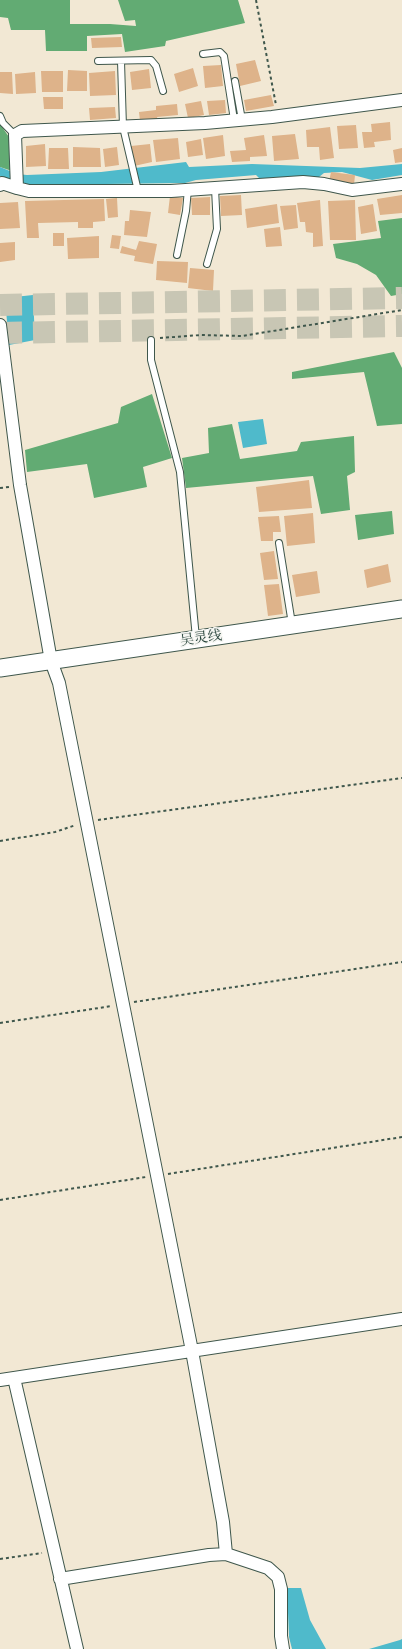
<!DOCTYPE html>
<meta charset="utf-8">
<style>
body{margin:0}
canvas{display:block;background:#f2e8d4}
</style>
<canvas width="402" height="1649"></canvas>
<script>
const context = document.querySelector('canvas').getContext('2d');
context.lineJoin = 'round';
function paint(path, color) { context.fillStyle = color; context.fill(path, 'evenodd'); }
const toPath = rows => new Path2D(rows.map(r => 'M' + r).join(''));
function stroke(path, color, width, dash) { context.strokeStyle = color; context.lineWidth = width; context.lineCap = dash ? 'butt' : 'round'; context.setLineDash(dash || []); context.stroke(path); }
function label(font, color, halo, rows, align = 'center') {
  context.font = font + ' Cardo,"Noto Serif SC",serif'; context.lineWidth = 3; context.setLineDash([]); context.textBaseline = 'middle'; context.strokeStyle = halo; context.fillStyle = color; for (const [text, x, y, turn = 0] of rows) {
    context.save(); context.translate(x, y); context.rotate((+turn || 0) * Math.PI / 180); context.textAlign = isNaN(turn) ? turn : align; if (halo) context.strokeText(text, 0, 0); context.fillText(text, 0, 0); context.restore();
  }
}
const forest = toPath([
 [0,0,70,0,70,24,110,24,136,26,135,20,125,21,118,0,238,0,245,23,166,41,165,46,125,52,122,34,87,36,87,51,46,51,45,30,11,30,8,18,0,17],
 [0,124,9,137,11,146,12,171,0,167],
 [402,218,402,294,391,296,376,275,357,264,336,258,333,244,381,238,378,221],
 [394,352,402,368,402,424,377,426,364,372,292,379,292,372],
 [152,394,172,458,143,467,147,487,94,498,87,464,27,472,25,450,118,423,121,407],
 [232,424,240,459,297,451,301,442,354,436,355,472,347,476,350,510,321,514,313,476,186,488,182,458,209,453,208,428],
 [392,511,394,534,358,540,355,515]
]);
const water = toPath([
 [186,162,189,167,252,164,360,168,402,164,402,175,372,180,342,172,324,173,319,177,260,179,256,175,196,180,185,183,27,185,17,184,0,176,0,167,17,174,27,175,101,172],
 [33,295,35,340,9,345,5,298],
 [263,419,267,444,243,448,238,422],
 [287,1588,301,1588,310,1620,326,1649,292,1649,289,1637],
 [402,1639,402,1649,369,1649,400,1640]
]);
const building = toPath([
 [121,37,122,47,92,48,91,38],
 [255,60,261,81,240,86,236,64],
 [221,65,223,86,205,88,203,66],
 [193,68,198,86,179,92,174,74],
 [149,69,151,88,132,90,130,72],
 [68,70,87,71,87,91,67,91],
 [41,71,63,71,63,92,42,92],
 [115,71,116,95,90,96,89,73],
 [0,72,12,72,13,94,0,93],
 [35,72,36,93,16,94,15,74],
 [271,95,274,106,246,111,244,100],
 [43,97,63,97,63,109,44,109],
 [225,100,226,113,209,115,207,101],
 [201,101,204,115,188,118,185,104],
 [177,104,178,115,157,117,158,120,140,121,139,112,156,110,156,106],
 [115,107,116,118,90,120,89,108],
 [390,122,391,140,374,142,375,147,364,148,362,132,372,132,371,124],
 [356,125,358,148,339,149,337,126],
 [330,127,334,158,320,160,319,147,307,147,306,130],
 [295,134,299,159,274,161,272,136],
 [223,135,225,156,206,159,203,138],
 [264,135,267,156,250,157,250,161,232,162,230,151,246,150,244,138],
 [178,138,180,159,156,162,153,140],
 [201,139,203,155,188,157,186,142],
 [45,144,46,166,26,167,26,146],
 [150,144,152,162,134,166,131,146],
 [73,147,100,148,101,167,73,167],
 [117,147,119,165,105,167,103,149],
 [49,148,68,148,69,169,48,169],
 [402,148,402,162,395,163,393,150],
 [331,172,355,175,354,185,329,182],
 [241,195,242,215,221,216,220,196],
 [402,195,402,213,380,215,377,199],
 [170,196,183,198,180,215,168,213],
 [210,197,210,215,192,215,191,198],
 [117,198,118,217,108,218,106,199],
 [104,199,105,221,93,222,93,228,78,228,78,222,38,223,39,238,27,238,25,201],
 [320,200,323,246,313,247,313,233,306,232,305,222,300,222,297,203],
 [355,200,356,240,330,240,328,201],
 [18,202,20,228,0,229,0,203],
 [277,204,279,223,247,228,245,209],
 [373,204,377,231,361,234,358,207],
 [296,205,298,228,284,230,280,206],
 [130,210,151,212,147,237,124,235,125,221,129,221],
 [280,227,282,246,266,247,264,229],
 [53,233,64,233,64,246,53,246],
 [112,235,121,236,119,249,110,248],
 [99,236,99,258,68,259,67,238],
 [139,241,157,244,153,264,134,261,135,256,120,253,122,246,136,250],
 [15,242,15,260,0,262,0,243],
 [157,261,188,262,187,283,156,280],
 [190,268,214,270,213,291,188,288],
 [309,480,312,508,259,512,256,487],
 [313,513,315,543,287,546,284,516],
 [279,516,281,532,273,532,273,541,261,541,258,517],
 [274,551,278,579,264,580,260,553],
 [388,564,391,582,367,588,364,570],
 [317,571,320,593,296,597,292,575],
 [279,584,283,614,268,616,264,585]
]);
const highwayTunnel = toPath([
 [0,305,402,298],
 [0,333,402,326]
]);
const path = toPath([
 [256,0,276,105],
 [160,338,201,335,242,336,402,310],
 [0,488,9,487],
 [98,820,402,778],
 [0,841,55,832,76,825],
 [134,1002,402,962],
 [0,1023,112,1006],
 [168,1174,402,1137],
 [0,1200,146,1177],
 [0,1559,42,1553]
]);
const lane = toPath([
 [203,54,220,52,224,56,234,120],
 [98,61,151,60,156,66,163,91],
 [121,61,123,127,138,191],
 [235,81,242,120],
 [0,116,3,123,15,135],
 [177,255,186,211,188,189],
 [207,264,217,229,215,188],
 [151,340,151,360,180,472,196,638],
 [279,543,292,624]
]);
const street = toPath([
 [0,185,2,183,17,188,15,135,22,131,205,123,272,117,402,100],
 [17,188,29,191,171,191,303,182,324,184,352,190,402,184],
 [0,325,20,485,51,661,59,683,192,1351,223,1522,226,1554],
 [14,1378,77,1649],
 [0,1380,402,1319],
 [60,1579,209,1555,226,1554,268,1568,278,1577,281,1589,281,1636,283,1649]
]);
const secondary = toPath([
 [0,668,402,609]
]);
const streetNames = [
 ["吴灵线",201,639,-8]
];
paint(forest, '#62ab73');
paint(water, '#4fbacb');
paint(building, '#deb38a');
stroke(highwayTunnel, '#c8c6b4', 22, [22, 11]);
stroke(lane, '#3f574c', 8);
stroke(street, '#3f574c', 14);
stroke(secondary, '#3f574c', 19);
stroke(path, '#3f574c', 2, [3, 3]);
stroke(lane, '#fff', 6);
stroke(street, '#fff', 12);
stroke(secondary, '#fff', 17);
label('14px', '#1f3d34', '#f6f6f2', streetNames);
</script>
